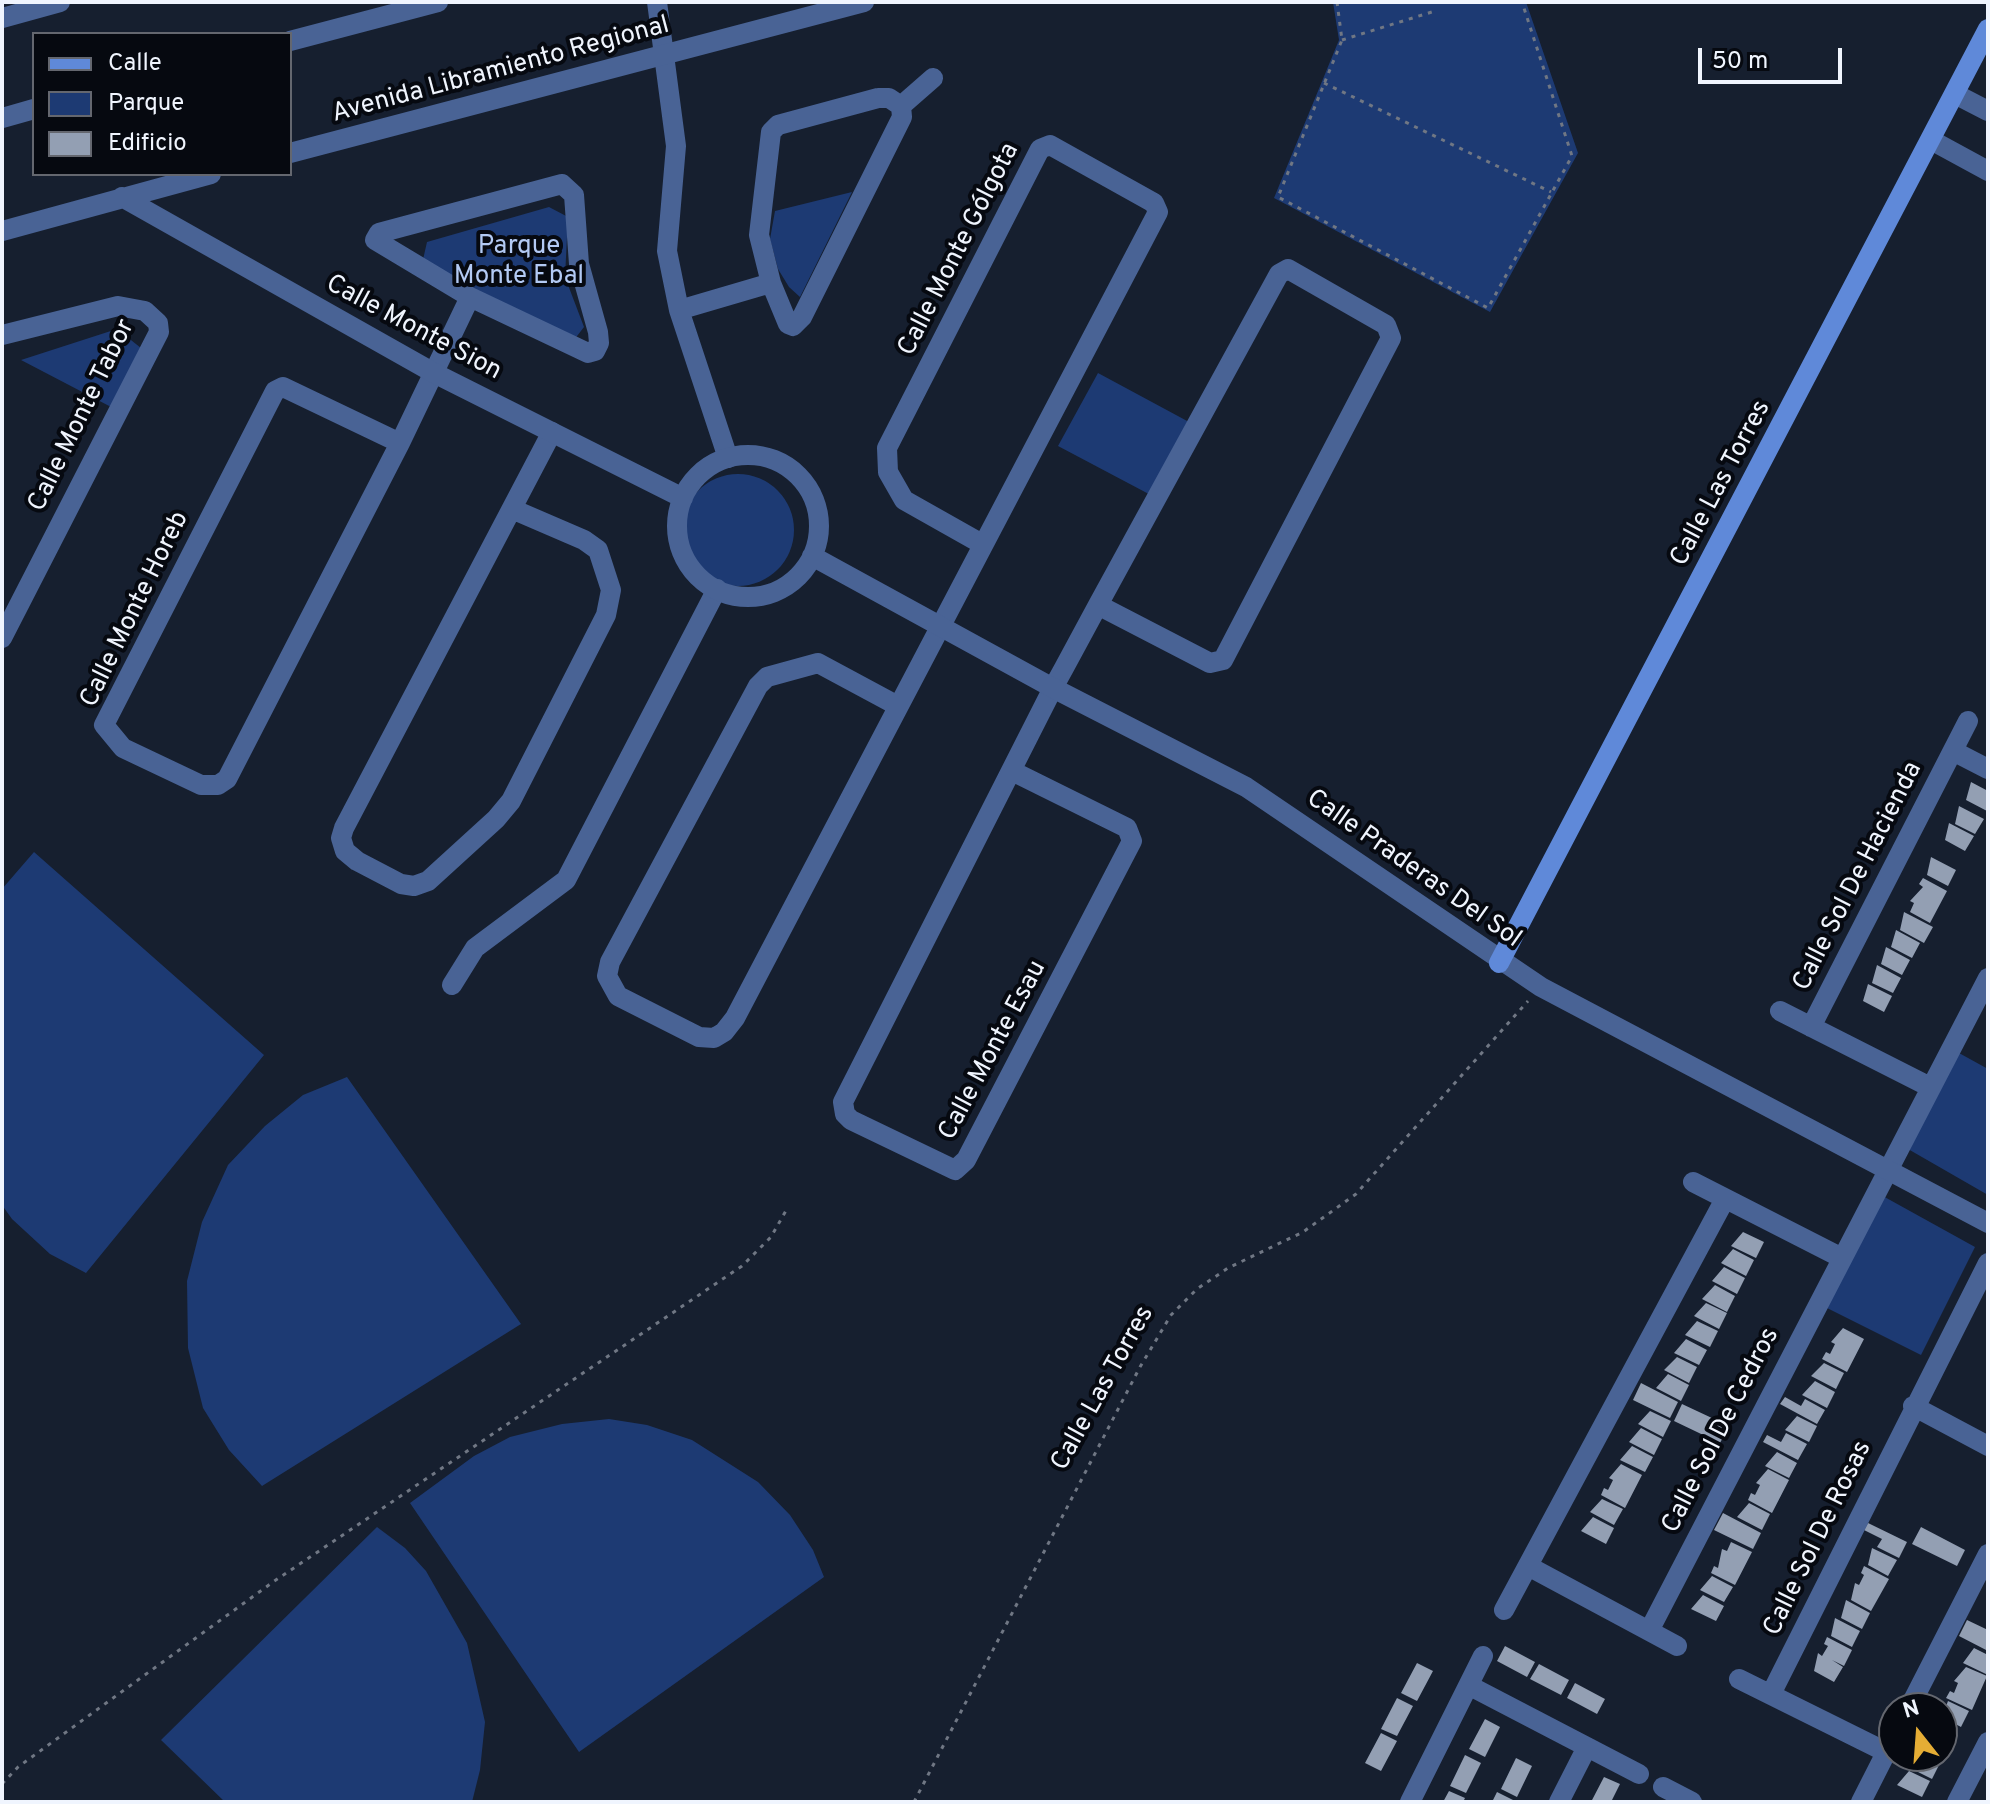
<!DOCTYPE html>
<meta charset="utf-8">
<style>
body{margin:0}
#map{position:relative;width:1990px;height:1804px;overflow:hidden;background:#161f2f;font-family:Overpass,sans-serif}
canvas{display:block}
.frame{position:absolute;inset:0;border:4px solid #f0f5fe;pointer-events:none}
.legend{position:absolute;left:32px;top:32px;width:260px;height:144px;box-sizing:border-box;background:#060910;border:2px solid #64676f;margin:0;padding:10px 14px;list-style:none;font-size:24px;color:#f0f5fe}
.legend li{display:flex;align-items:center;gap:16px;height:40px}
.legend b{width:40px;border:2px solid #64676f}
.north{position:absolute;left:1878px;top:1692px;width:80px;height:80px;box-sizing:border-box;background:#060910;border:2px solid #64676f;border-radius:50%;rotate:343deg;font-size:22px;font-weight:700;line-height:32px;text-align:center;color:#f0f5fe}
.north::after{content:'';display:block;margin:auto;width:28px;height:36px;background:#e5ad35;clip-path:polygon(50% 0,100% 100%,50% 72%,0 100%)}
.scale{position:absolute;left:1698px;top:48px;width:144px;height:36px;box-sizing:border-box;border:4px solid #f0f5fe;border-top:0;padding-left:10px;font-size:24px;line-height:28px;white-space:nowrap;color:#f0f5fe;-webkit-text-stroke:6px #060910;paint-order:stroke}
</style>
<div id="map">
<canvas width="1990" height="1804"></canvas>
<div class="frame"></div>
<ul class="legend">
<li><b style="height:10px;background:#5f89d9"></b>Calle</li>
<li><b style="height:22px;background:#1d3a73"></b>Parque</li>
<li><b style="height:22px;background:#939fb3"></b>Edificio</li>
</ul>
<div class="north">N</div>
<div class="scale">50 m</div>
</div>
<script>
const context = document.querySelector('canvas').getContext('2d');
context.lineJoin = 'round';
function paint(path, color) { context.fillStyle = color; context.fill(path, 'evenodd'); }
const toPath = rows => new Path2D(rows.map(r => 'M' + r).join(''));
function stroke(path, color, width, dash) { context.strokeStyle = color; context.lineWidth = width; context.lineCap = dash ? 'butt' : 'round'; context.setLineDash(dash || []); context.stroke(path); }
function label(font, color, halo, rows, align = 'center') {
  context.font = font + ' Overpass,sans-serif'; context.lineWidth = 8; context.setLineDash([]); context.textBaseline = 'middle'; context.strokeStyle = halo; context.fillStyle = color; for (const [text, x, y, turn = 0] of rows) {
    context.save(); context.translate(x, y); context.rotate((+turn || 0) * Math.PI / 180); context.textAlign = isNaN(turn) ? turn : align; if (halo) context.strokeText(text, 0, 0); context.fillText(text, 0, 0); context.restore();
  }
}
const green = toPath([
 [1333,2,1526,2,1578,153,1490,312,1274,198,1339,40],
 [852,192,800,297,789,287,778,269,770,239,775,211],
 [549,207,568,217,565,277,584,327,574,340,422,264,427,242],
 [117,329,141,348,113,408,21,360],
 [1098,373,1202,429,1162,501,1058,446],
 '682 530a56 56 0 1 1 112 0a56 56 0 1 1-112 0Z',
 [34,852,264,1055,86,1273,50,1254,12,1219,2,1205,2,889],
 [1959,1053,1988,1069,1988,1195,1908,1149],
 [347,1077,521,1324,262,1486,229,1450,203,1408,188,1348,187,1281,202,1222,228,1165,265,1126,303,1095],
 [1881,1195,1975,1247,1921,1355,1827,1308],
 [609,1419,647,1425,692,1440,758,1482,790,1515,813,1550,824,1577,579,1752,410,1503,474,1456,510,1437,562,1424],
 [377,1527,405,1548,426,1571,467,1643,485,1722,480,1770,472,1802,225,1802,161,1740]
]);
const building = toPath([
 [1971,782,1988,791,1987,811,1966,800],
 [1959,806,1984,819,1975,834,1955,824],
 [1949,823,1974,836,1965,851,1945,840],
 [1931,857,1956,870,1948,886,1927,875],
 [1923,878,1947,891,1930,923,1910,912,1914,903,1910,901,1923,887,1919,884],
 [1904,912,1933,927,1924,943,1900,930],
 [1896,930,1920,943,1912,958,1891,947],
 [1886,947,1910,960,1902,975,1881,964],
 [1877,965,1901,978,1893,993,1872,983],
 [1868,984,1892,996,1884,1012,1863,1001],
 [1743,1232,1764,1242,1756,1258,1731,1246],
 [1733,1249,1754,1260,1746,1276,1721,1263],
 [1724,1267,1745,1278,1737,1294,1712,1281],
 [1715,1285,1735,1296,1727,1312,1702,1299],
 [1706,1303,1727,1313,1719,1329,1694,1316],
 [1697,1321,1718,1331,1710,1347,1685,1335],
 [1843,1328,1864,1339,1847,1372,1822,1359,1826,1352,1830,1354,1835,1344,1831,1342],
 [1686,1339,1707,1350,1699,1365,1674,1353],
 [1677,1357,1697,1367,1689,1383,1664,1370],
 [1824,1363,1844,1373,1836,1389,1811,1376],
 [1668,1374,1689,1385,1681,1401,1656,1388],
 [1815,1381,1835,1392,1827,1408,1802,1395],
 [1641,1383,1678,1402,1670,1418,1633,1400],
 [1785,1397,1801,1406,1805,1399,1825,1410,1817,1424,1780,1404],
 [1682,1404,1729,1426,1720,1443,1674,1421],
 [1650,1411,1671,1421,1663,1437,1638,1424],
 [1797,1416,1817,1426,1809,1442,1785,1430],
 [1641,1428,1662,1439,1654,1455,1629,1442],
 [1786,1433,1807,1444,1798,1460,1763,1442,1767,1435,1781,1442],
 [1632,1446,1653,1457,1645,1472,1620,1460],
 [1777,1452,1797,1463,1789,1478,1765,1466],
 [1621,1464,1642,1475,1625,1508,1601,1495,1604,1488,1608,1490,1613,1480,1609,1478],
 [1768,1469,1789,1480,1772,1513,1748,1500,1751,1493,1755,1495,1760,1485,1756,1483],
 [1602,1499,1623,1509,1614,1525,1590,1512],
 [1749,1503,1770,1514,1762,1530,1737,1517],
 [1723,1513,1761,1533,1753,1549,1714,1530],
 [1593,1517,1614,1528,1606,1544,1581,1531],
 [1868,1523,1907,1542,1899,1558,1877,1547,1882,1539,1864,1530],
 [1921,1527,1965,1550,1957,1566,1912,1544],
 [1731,1542,1752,1552,1735,1585,1711,1573,1714,1566,1718,1568,1722,1549,1727,1551],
 [1872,1548,1897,1560,1888,1576,1868,1565],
 [1864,1566,1889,1579,1871,1611,1851,1600,1855,1583,1859,1585,1864,1575,1861,1573],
 [1712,1576,1733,1587,1724,1602,1700,1590],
 [1703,1595,1724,1606,1716,1621,1691,1609],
 [1846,1600,1870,1613,1862,1629,1841,1618],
 [1835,1618,1860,1631,1852,1647,1831,1636],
 [1967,1620,1988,1630,1988,1651,1959,1636],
 [1827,1637,1852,1650,1844,1666,1832,1660,1843,1667,1834,1682,1814,1671,1818,1653,1822,1656,1828,1646,1824,1644],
 [1505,1646,1535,1662,1527,1677,1497,1661],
 [1974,1648,1988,1655,1988,1675,1963,1663],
 [1417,1663,1433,1671,1417,1701,1401,1693],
 [1539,1664,1569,1680,1561,1695,1530,1679],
 [1966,1667,1987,1676,1972,1710,1946,1698,1950,1691,1954,1693,1958,1683,1954,1681],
 [1575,1683,1605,1699,1597,1714,1567,1698],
 [1397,1698,1413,1706,1397,1736,1381,1729],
 [1948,1701,1969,1711,1961,1727,1942,1717],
 [1485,1719,1500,1727,1485,1757,1469,1749],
 [1942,1721,1957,1728,1949,1744,1942,1741],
 [1381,1733,1397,1741,1381,1771,1365,1763],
 [1942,1743,1948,1746,1940,1762,1929,1758,1940,1763,1932,1779,1894,1760,1897,1756,1915,1762,1918,1756,1942,1756],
 [1465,1755,1481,1763,1466,1793,1450,1786],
 [1516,1758,1532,1766,1517,1797,1501,1789],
 [1909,1771,1930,1781,1922,1797,1897,1785],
 [1604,1777,1620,1784,1611,1802,1591,1802],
 [1449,1791,1465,1798,1463,1802,1443,1802],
 [1497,1792,1513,1800,1512,1802,1492,1802]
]);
const path = toPath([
 [1337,2,1342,40,1278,197,1488,308,1572,156,1522,2],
 [1342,40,1435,11],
 [1324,83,1551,192],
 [2,1784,18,1767,273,1582,742,1266,771,1237,788,1207],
 [914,1802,1140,1367,1171,1315,1197,1289,1228,1268,1303,1232,1356,1194,1528,1001]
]);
const minor = toPath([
 [657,2,676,146,667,251,679,310,728,458],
 [2,18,60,2],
 [878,98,889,98,901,106,902,117,802,317,793,326,788,324,771,283,759,235,771,132,778,125,878,98],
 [901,106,933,78],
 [562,184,574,195,579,264,598,332,599,343,595,351,588,353,470,297,375,240,379,233,562,184],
 [679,310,771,283],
 [2,335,118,306,145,311,158,323,159,332,2,638],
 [400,443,283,387,275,391,104,725,123,748,201,785,218,785,227,779,400,443,470,297],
 [512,509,584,540,598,550,611,590,606,615,511,801,496,819,428,881,414,886,401,884,357,861,345,851,341,838,344,828,552,432],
 [898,706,818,663,767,677,758,686,610,962,607,976,618,996,699,1037,714,1038,724,1032,735,1018,1158,212,1154,203,1050,145,1040,149,887,448,888,472,904,500,982,544],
 [1953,751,1988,769],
 [1012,771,1127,828,1132,841,966,1160,955,1170,851,1120,845,1114,843,1102,1053,688,1064,668,1098,605,1279,274,1288,269,1386,325,1391,338,1223,660,1210,663,1098,605],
 [452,985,475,948,566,880,717,589],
 [1780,1011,1930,1087],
 [1811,1027,1968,721],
 [1693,1182,1840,1257],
 [1913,1406,1988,1446],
 [1528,1566,1677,1646],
 [1504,1610,1725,1199],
 [1650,1629,1988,978],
 [1739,1679,1886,1752],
 [1470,1686,1639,1774],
 [1771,1694,1988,1263],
 [1909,1708,1988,1554],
 [1663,1787,1692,1802],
 [1410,1802,1483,1656],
 [1559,1802,1587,1747],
 [1861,1802,1894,1737]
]);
const tertiary = toPath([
 [290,41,438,2],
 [1955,94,1988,111],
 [2,118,34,109],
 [1931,140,1988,171],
 [290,153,864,2],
 [122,197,434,373,683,498],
 [2,231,211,174],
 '677 526a71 71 0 1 1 142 0a71 71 0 1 1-142 0Z',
 [812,556,1053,688,1246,787,1541,987,1988,1223],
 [1957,1802,1988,1742]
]);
const secondary = toPath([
 [1499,963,1988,29]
]);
const streetNames = [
 ["Avenida Libramiento Regional",501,71,-15],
 ["Calle Monte Gólgota",960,250,-63],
 ["Calle Monte Sion",413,329,28],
 ["Calle Monte Tabor",83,416,-64],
 ["Calle Las Torres",1722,484,-62],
 ["Calle Monte Horeb",136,610,-64],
 ["Calle Praderas Del Sol",1413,870,35],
 ["Calle Sol De Hacienda",1859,877,-63],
 ["Calle Monte Esau",994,1051,-62],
 ["Calle Las Torres",1104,1389,-61],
 ["Calle Sol De Cedros",1722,1431,-63],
 ["Calle Sol De Rosas",1819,1539,-64]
];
const parkNames = [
 ["Parque",519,248],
 ["Monte Ebal",519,278]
];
paint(green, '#1d3a73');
paint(building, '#939fb3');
stroke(path, '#707784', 3, [4, 6]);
stroke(minor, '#496395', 20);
stroke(tertiary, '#496395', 20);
stroke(secondary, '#5f89d9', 20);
label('26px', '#f0f5fe', '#060910', streetNames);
label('26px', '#b3caf4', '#060910', parkNames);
</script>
